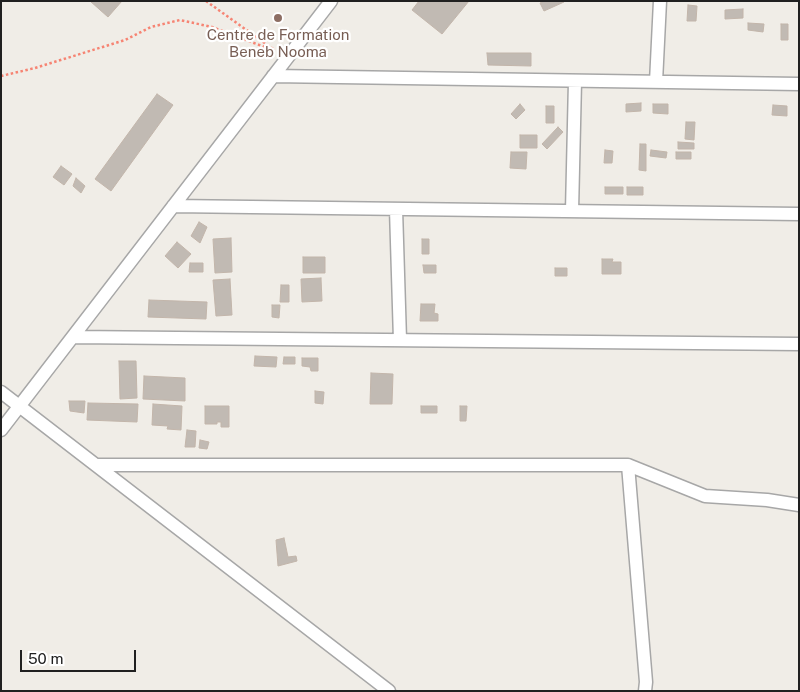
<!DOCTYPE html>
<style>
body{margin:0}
#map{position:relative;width:800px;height:692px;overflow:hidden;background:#f0ede7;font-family:"Public Sans",sans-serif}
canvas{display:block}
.frame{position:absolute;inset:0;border:2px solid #202020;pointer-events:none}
.scale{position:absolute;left:20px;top:650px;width:116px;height:22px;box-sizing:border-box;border:2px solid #202020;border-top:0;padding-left:6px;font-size:15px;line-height:18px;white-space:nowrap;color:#202020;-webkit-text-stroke:4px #fff;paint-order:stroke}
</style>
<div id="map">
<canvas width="800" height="692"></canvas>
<div class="frame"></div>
<div class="scale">50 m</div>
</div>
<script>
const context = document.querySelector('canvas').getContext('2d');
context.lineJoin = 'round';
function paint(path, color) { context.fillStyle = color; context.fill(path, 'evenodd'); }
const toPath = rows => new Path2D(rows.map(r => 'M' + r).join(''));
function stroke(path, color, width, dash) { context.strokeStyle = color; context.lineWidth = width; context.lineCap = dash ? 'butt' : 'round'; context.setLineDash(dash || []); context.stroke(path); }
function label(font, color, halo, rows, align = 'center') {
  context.font = font + ' "Public Sans",sans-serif'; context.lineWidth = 4.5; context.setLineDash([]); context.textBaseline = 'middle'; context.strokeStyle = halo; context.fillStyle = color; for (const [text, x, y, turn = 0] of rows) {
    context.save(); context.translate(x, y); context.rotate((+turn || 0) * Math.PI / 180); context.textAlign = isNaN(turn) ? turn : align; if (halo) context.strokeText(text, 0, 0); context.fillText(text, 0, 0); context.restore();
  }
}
const building = toPath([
 [90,1,122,1,108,17,90,1],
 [419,1,469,1,442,34,412,10,419,1],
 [544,1,563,1,564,2,544,11,540,3,544,1],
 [688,5,697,6,696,21,687,21,688,5],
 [743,9,743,18,725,19,725,10,743,9],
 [748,23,764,24,763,32,748,30,748,23],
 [781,24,788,24,788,40,781,40,781,24],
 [487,53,531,53,531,66,488,65,487,53],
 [157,94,173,105,111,191,95,179,157,94],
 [641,103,641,111,626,112,626,104,641,103],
 [520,104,525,110,516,119,511,114,520,104],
 [653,104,668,104,668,114,653,113,653,104],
 [773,105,787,106,787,116,772,115,773,105],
 [546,106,554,106,554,123,546,123,546,106],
 [686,122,695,122,694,140,685,139,686,122],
 [558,127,563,132,547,149,542,144,558,127],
 [520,135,537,135,537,148,520,148,520,135],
 [678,142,694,143,694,149,678,149,678,142],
 [640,144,646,144,646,171,639,170,640,144],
 [605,150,613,151,612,163,604,163,605,150],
 [651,150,667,152,666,158,650,156,651,150],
 [511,152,527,152,526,169,510,168,511,152],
 [676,152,691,152,691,159,676,159,676,152],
 [61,166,72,174,64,185,53,177,61,166],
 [76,178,85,186,81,193,73,186,76,178],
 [605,187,623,187,623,194,605,194,605,187],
 [627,187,643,187,643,195,627,195,627,187],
 [199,222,207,227,200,243,191,236,199,222],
 [231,238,232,272,215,273,213,239,231,238],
 [422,239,429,239,429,254,422,254,422,239],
 [177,242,191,254,178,268,165,256,177,242],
 [303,257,325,257,325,273,303,273,303,257],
 [602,259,613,259,612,262,621,262,621,274,602,274,602,259],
 [190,263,203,263,203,272,189,272,190,263],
 [423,265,436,265,436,273,424,273,423,265],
 [555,268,567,268,567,276,555,276,555,268],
 [321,278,322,301,302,302,301,279,321,278],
 [230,279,232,315,216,316,213,280,230,279],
 [281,285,289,285,289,302,280,302,281,285],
 [149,300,207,302,206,319,148,317,149,300],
 [421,304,435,304,434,313,438,314,438,321,420,321,421,304],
 [272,305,280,305,279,318,272,317,272,305],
 [255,356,277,357,276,367,254,366,255,356],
 [284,357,295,357,295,364,283,364,284,357],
 [302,358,318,358,318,371,311,371,310,367,302,366,302,358],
 [119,361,136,361,137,398,120,399,119,361],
 [371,373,393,374,392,404,370,404,371,373],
 [144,376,185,378,185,401,143,399,144,376],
 [315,391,324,392,323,404,315,403,315,391],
 [69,401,85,401,84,413,70,411,69,401],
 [88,403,138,404,137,422,87,420,88,403],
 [153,404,182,406,181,430,167,429,168,426,152,425,153,404],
 [205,406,229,406,229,427,221,427,221,422,217,422,217,424,205,424,205,406],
 [421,406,437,406,437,413,421,413,421,406],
 [460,406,467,406,466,421,460,421,460,406],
 [187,430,196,431,195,447,185,447,187,430],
 [200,440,209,442,207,449,199,448,200,440],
 [284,538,288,557,296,556,297,561,278,566,276,540,284,538]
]);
const path = toPath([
 [206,1,273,49],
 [1,76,35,68,125,40,151,27,180,20,212,27,275,51]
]);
const minor = toPath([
 [273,76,799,84],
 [656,82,660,1],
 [173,206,799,214],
 [396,209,400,340],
 [572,211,575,81],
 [73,337,799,344],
 [1,392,389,691],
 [1,430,331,1],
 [97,465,628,465,705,496,767,500,799,505],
 [628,465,646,682,645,691]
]);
const markers = [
 [278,18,5,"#8d6e63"]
];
const educationNames = [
 ["Centre de Formation",278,35],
 ["Beneb Nooma",278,52]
];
paint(building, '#c1bab3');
stroke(building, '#c2b5aa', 1);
stroke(minor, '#a7a7a7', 15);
stroke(path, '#f68473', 2.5, [2.5, 2.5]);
stroke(minor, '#fff', 12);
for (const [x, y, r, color] of markers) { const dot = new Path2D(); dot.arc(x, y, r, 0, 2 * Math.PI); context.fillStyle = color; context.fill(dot); stroke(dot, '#fff', 2); }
label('15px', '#785e54', '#fff', educationNames);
</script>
